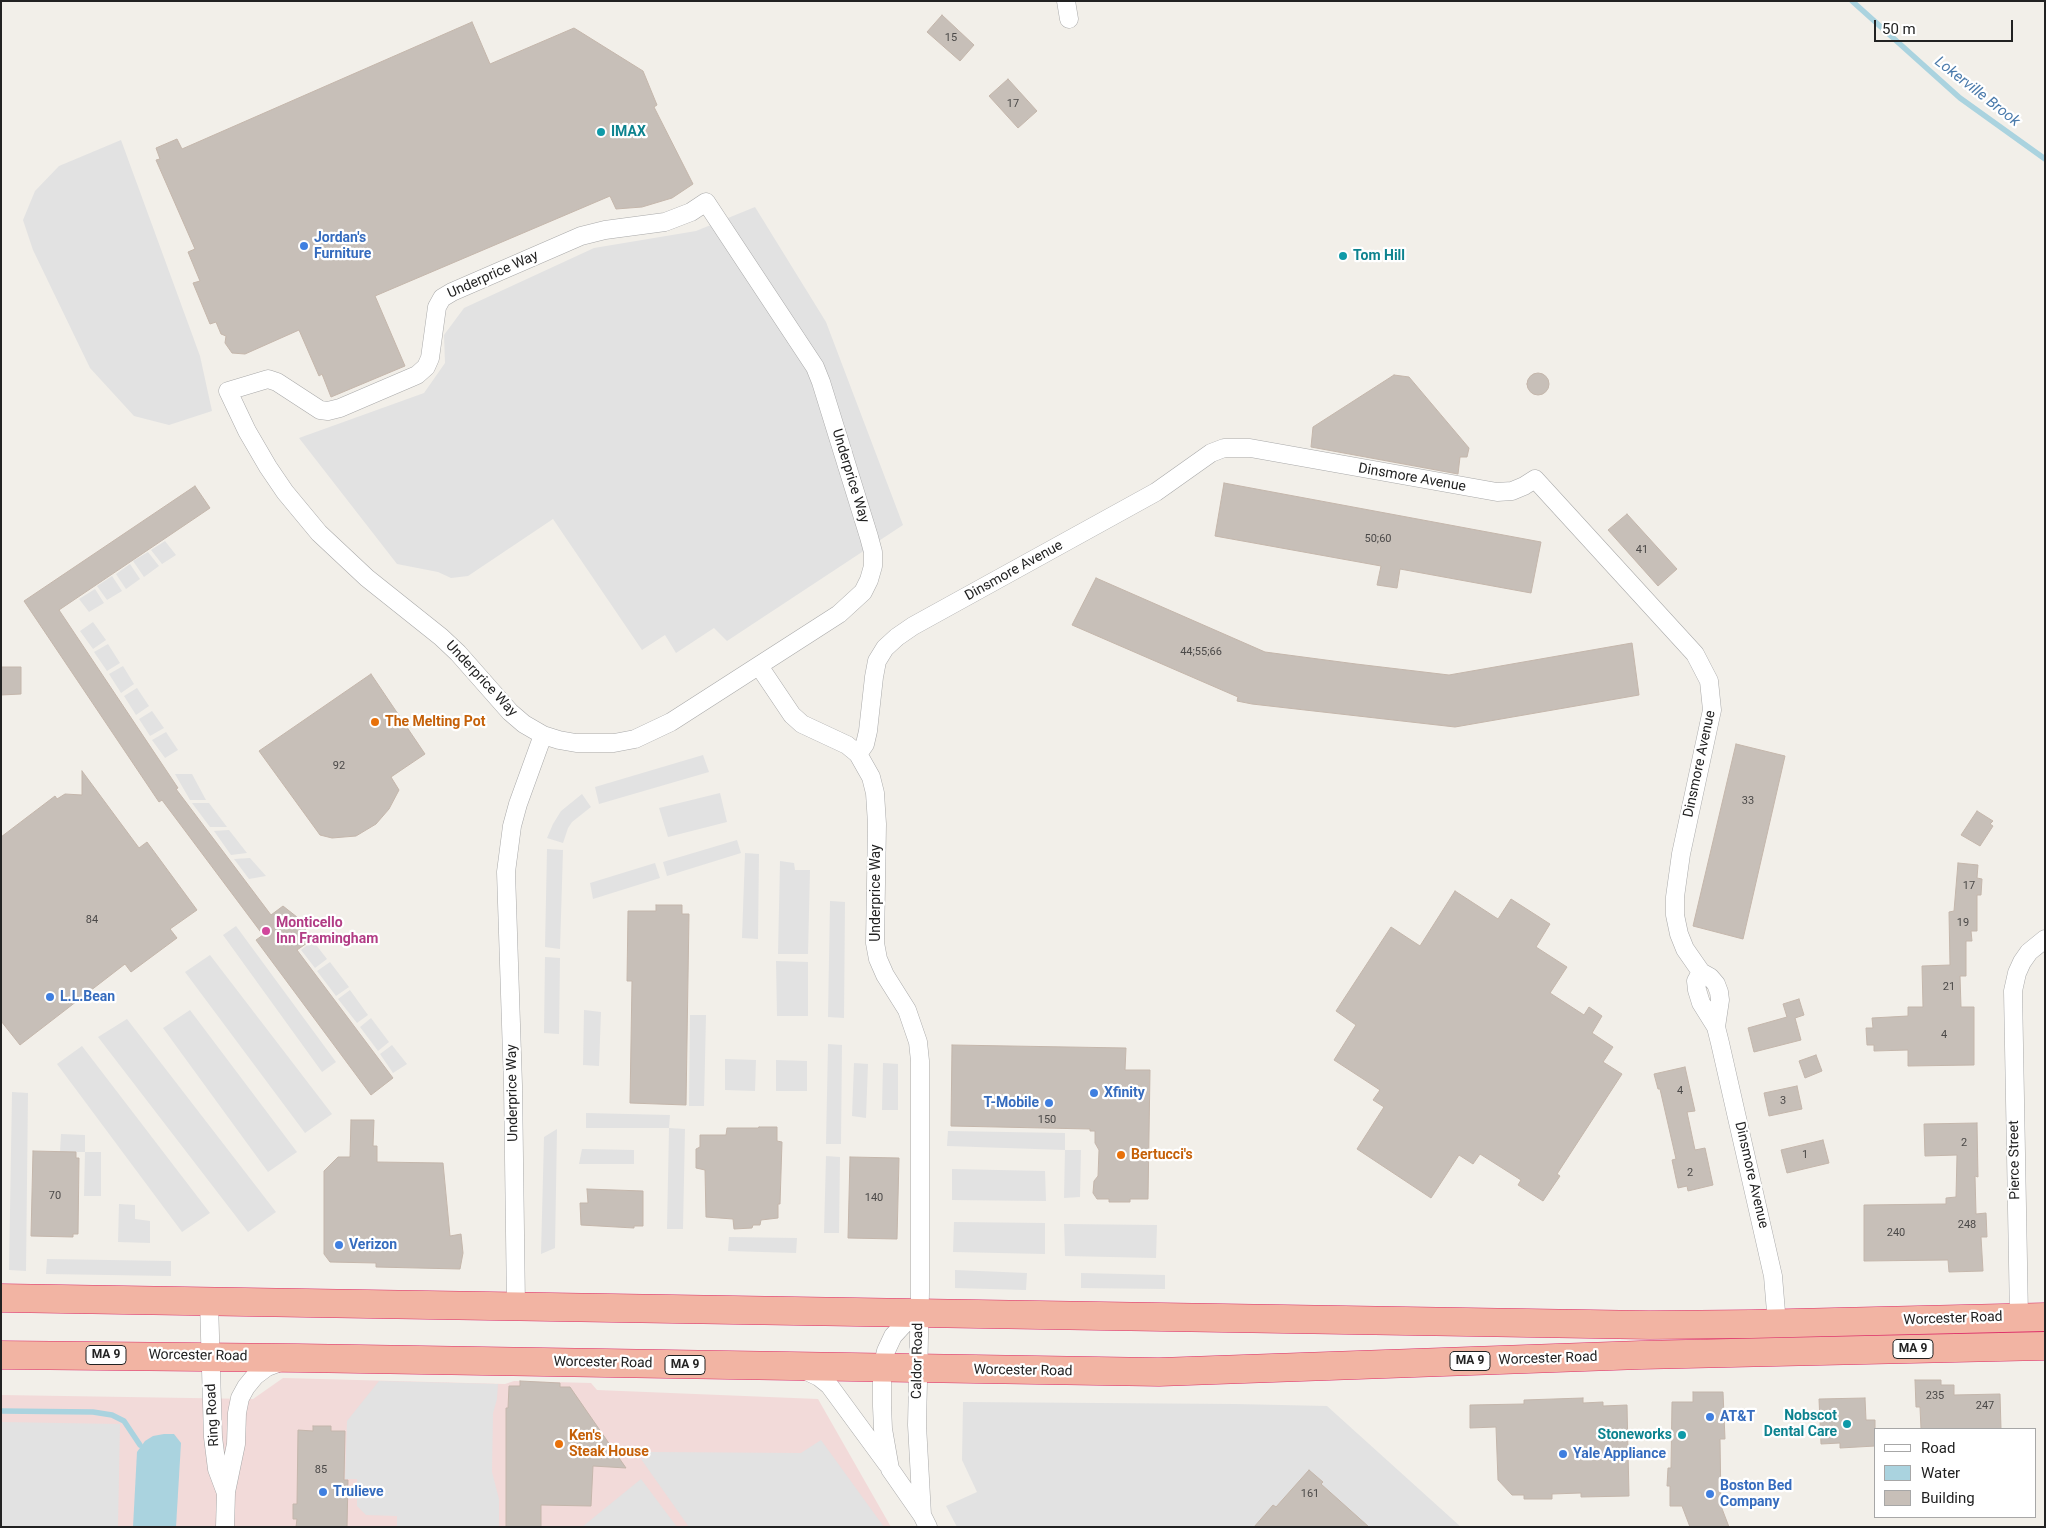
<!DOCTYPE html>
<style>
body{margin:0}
#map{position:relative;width:2046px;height:1528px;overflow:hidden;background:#f2efe9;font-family:Roboto,sans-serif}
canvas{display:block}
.frame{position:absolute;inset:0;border:2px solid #222;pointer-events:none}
.legend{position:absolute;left:1874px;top:1428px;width:162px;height:90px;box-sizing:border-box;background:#fff;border:1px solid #a7a7a7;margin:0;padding:6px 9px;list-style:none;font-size:15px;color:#222}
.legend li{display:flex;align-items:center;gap:10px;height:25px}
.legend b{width:25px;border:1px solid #a7a7a7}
.scale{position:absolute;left:1874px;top:20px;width:139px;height:22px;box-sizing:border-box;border:2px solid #222;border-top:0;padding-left:6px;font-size:15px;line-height:18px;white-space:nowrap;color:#222;-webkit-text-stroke:4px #fff;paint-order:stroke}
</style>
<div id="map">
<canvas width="2046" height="1528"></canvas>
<div class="frame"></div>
<ul class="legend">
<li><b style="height:6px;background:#fff"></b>Road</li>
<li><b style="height:14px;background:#aad3df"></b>Water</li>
<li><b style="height:14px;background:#c7bfb8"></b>Building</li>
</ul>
<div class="scale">50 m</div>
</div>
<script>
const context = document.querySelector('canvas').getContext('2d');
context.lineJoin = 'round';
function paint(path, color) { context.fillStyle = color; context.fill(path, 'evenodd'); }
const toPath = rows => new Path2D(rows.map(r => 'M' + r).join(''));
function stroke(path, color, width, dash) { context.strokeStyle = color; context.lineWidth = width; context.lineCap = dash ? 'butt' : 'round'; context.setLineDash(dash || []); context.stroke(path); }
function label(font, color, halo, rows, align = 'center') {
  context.font = font + ' Roboto,sans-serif'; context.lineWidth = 4.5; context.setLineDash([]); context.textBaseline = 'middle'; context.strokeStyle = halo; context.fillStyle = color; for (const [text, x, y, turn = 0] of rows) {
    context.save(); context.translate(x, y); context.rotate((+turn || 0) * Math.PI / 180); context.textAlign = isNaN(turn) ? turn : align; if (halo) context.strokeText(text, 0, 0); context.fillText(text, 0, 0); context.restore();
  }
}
const commercial = toPath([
 [283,1378,505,1384,514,1381,591,1383,597,1390,818,1399,891,1527,1,1527,1,1395,253,1399]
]);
const parking = toPath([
 [121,140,200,356,212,411,169,425,134,416,90,368,33,250,23,220,35,191,59,166],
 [755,207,826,322,903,525,727,641,714,628,676,653,665,635,642,650,553,519,468,576,451,578,438,572,397,564,299,438,424,393,445,363,444,335,464,308,594,248,696,231],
 [165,541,176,555,162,564,151,550],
 [148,552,159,566,144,577,133,561],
 [130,564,140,579,126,589,116,574],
 [112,576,122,591,107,600,97,586],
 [95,589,104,603,89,612,79,599],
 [93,622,106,640,93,649,80,631],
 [108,644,120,663,107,671,94,652],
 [123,666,134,684,121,693,109,674],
 [137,688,149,706,136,715,124,696],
 [152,711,164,728,150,736,139,719],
 [166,732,178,750,165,758,152,740],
 [703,755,709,772,599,804,595,787],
 [175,774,192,774,206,800,190,800],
 [720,793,727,822,668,837,659,808],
 [582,794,591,807,572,822,568,828,563,843,547,838,553,824,561,811],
 [192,803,209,803,227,827,210,827],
 [229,830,247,853,231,855,214,831],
 [737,840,741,853,667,876,663,862],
 [547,849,563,850,560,949,545,947],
 [745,853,759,854,758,939,742,938],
 [250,858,266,876,249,879,234,859],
 [780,861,794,863,795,870,810,870,808,954,778,954],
 [655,863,660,878,593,899,590,883],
 [830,901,845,902,844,1018,828,1017],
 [236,926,336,1062,322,1072,223,935],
 [313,941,327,959,315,968,301,950],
 [210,955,332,1114,305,1133,185,972],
 [545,957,560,958,559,1034,544,1033],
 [776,961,808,962,808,1016,777,1016],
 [330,962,349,987,336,996,317,971],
 [350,990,368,1015,357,1023,338,999],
 [190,1010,297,1152,268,1172,163,1028],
 [584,1010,601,1012,599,1066,583,1065],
 [690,1015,706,1015,704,1106,689,1106],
 [371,1018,389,1042,378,1051,360,1027],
 [127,1019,276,1212,248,1232,98,1037],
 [828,1044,842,1045,841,1144,826,1144],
 [392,1045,407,1064,393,1073,380,1054],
 [82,1046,210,1213,182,1232,57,1064],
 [725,1059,756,1060,755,1091,725,1090],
 [776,1060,807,1061,807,1091,776,1091],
 [854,1063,868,1064,866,1118,852,1116],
 [883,1063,898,1064,898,1110,882,1110],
 [12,1092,28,1093,26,1271,9,1270],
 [586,1113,670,1115,669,1128,685,1129,683,1229,667,1229,669,1128,586,1128],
 [557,1129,555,1248,541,1254,544,1137],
 [948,1131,1065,1133,1065,1150,1081,1150,1080,1197,1064,1198,1065,1150,947,1146],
 [61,1134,85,1135,85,1152,101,1152,101,1196,84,1196,85,1152,60,1152],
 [582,1149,634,1150,634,1164,579,1164],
 [826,1156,840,1157,839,1233,824,1233],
 [952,1169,1045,1171,1046,1201,952,1200],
 [119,1204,135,1205,135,1219,150,1221,150,1243,118,1242],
 [954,1222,1045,1223,1045,1254,953,1252],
 [1064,1224,1157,1225,1156,1258,1065,1256],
 [729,1237,797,1238,796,1253,728,1251],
 [47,1259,171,1261,171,1276,46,1274],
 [955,1270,1027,1273,1026,1290,955,1288],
 [1081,1273,1165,1275,1165,1289,1081,1288],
 [379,1381,498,1384,497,1399,493,1413,492,1472,499,1499,499,1527,397,1527,397,1516,366,1515,357,1506,357,1479,345,1479,347,1421],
 [963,1402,1235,1404,1327,1406,1461,1527,957,1527,946,1506,977,1492,962,1460],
 [1,1422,120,1424,118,1527,1,1527],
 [821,1440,884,1527,689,1527,641,1459,650,1452,801,1453],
 [641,1479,677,1527,582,1527]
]);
const water = toPath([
 [164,1434,174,1434,181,1443,176,1527,133,1527,137,1452,145,1441,153,1436]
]);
const stream = toPath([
 [1852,1,1960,98,2045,159],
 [1,1411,93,1412,112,1415,124,1421,140,1445]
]);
const building = toPath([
 [942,15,974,45,960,61,927,32,942,15],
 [472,22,490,64,574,28,643,71,657,105,654,107,693,184,672,198,642,207,616,209,610,196,375,296,405,366,331,397,322,374,319,376,299,330,245,354,232,353,225,343,226,336,221,334,216,322,210,324,193,283,200,281,188,252,195,249,156,160,160,159,156,148,177,139,182,149,472,22],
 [1008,79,1037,111,1018,128,989,96,1008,79],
 '1527 384a11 11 0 1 1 22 0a11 11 0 1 1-22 0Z',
 [1394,375,1409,377,1469,448,1467,457,1460,457,1458,474,1311,447,1313,427,1394,375],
 [1224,483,1541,542,1531,593,1400,569,1397,588,1377,585,1381,566,1215,536,1224,483],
 [195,486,210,508,59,610,178,788,176,789,271,915,283,906,302,921,310,941,297,950,393,1078,371,1095,256,940,263,935,162,800,159,802,24,601,195,486],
 [1627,514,1677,569,1658,586,1608,530,1627,514],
 [1096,578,1265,652,1356,664,1449,675,1632,643,1639,695,1455,727,1252,704,1237,701,1238,697,1072,625,1096,578],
 [1,667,21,667,21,694,1,695,1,667],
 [371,674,425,754,391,777,399,790,389,809,376,824,356,836,332,838,320,835,259,751,371,674],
 [1736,744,1785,756,1743,939,1693,926,1736,744],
 [82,771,139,848,147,842,197,910,170,929,177,938,131,972,125,964,20,1045,1,1021,1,837,55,796,57,799,65,794,82,795,82,771],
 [1977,811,1993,821,1990,824,1993,826,1980,846,1961,835,1977,811],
 [1958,863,1978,865,1977,878,1982,879,1981,895,1977,895,1977,931,1971,931,1972,941,1966,941,1966,976,1960,976,1961,1007,1974,1007,1974,1065,1908,1066,1908,1050,1874,1051,1874,1045,1867,1045,1866,1028,1873,1028,1872,1018,1908,1016,1908,1007,1923,1007,1922,966,1950,965,1949,912,1954,911,1958,863],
 [1455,891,1498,919,1511,899,1550,924,1536,947,1567,967,1550,993,1584,1015,1589,1007,1602,1016,1592,1033,1613,1047,1603,1062,1622,1074,1557,1174,1560,1176,1543,1201,1518,1185,1521,1180,1480,1154,1473,1164,1459,1155,1431,1198,1357,1149,1384,1107,1373,1100,1380,1090,1334,1060,1356,1025,1336,1011,1391,927,1420,946,1455,891],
 [656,905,682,905,682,914,689,914,686,1105,630,1103,632,981,627,981,628,911,656,911,656,905],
 [1799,999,1804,1015,1795,1018,1801,1040,1754,1052,1748,1028,1787,1017,1783,1004,1799,999],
 [952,1045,1126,1048,1125,1070,1150,1070,1148,1199,1130,1199,1130,1202,1109,1202,1109,1199,1097,1199,1093,1193,1094,1181,1098,1176,1099,1150,1095,1143,1095,1131,1090,1131,1090,1129,951,1126,952,1045],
 [1816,1055,1822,1071,1805,1078,1799,1061,1816,1055],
 [1685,1067,1695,1111,1687,1112,1695,1150,1705,1148,1713,1185,1688,1191,1687,1186,1678,1188,1672,1160,1676,1159,1660,1089,1658,1089,1654,1074,1685,1067],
 [1797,1086,1802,1109,1769,1116,1764,1093,1797,1086],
 [351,1120,374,1120,373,1146,377,1146,377,1162,443,1163,450,1236,461,1234,463,1253,460,1269,376,1267,376,1263,330,1262,324,1254,324,1171,338,1157,350,1157,351,1120],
 [1977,1123,1978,1177,1975,1176,1976,1214,1986,1213,1987,1237,1981,1237,1983,1271,1949,1272,1948,1260,1864,1261,1864,1205,1946,1204,1946,1198,1956,1197,1957,1155,1925,1156,1924,1124,1977,1123],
 [759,1127,777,1127,777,1141,782,1142,780,1204,778,1204,778,1218,761,1220,760,1225,753,1225,752,1228,734,1229,733,1219,706,1217,705,1170,696,1168,696,1149,700,1147,700,1135,726,1135,727,1128,758,1128,759,1127],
 [1823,1140,1829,1163,1787,1173,1781,1150,1823,1140],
 [33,1151,76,1152,76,1158,79,1158,78,1234,73,1234,73,1237,31,1236,33,1151],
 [850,1157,899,1158,897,1239,848,1238,850,1157],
 [587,1189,643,1191,643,1226,634,1226,634,1228,581,1225,580,1203,588,1203,587,1189],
 [1915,1380,1941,1380,1941,1385,1954,1385,1954,1395,2000,1394,2001,1429,1921,1429,1920,1407,1916,1407,1915,1380],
 [520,1381,560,1383,560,1387,570,1387,626,1468,593,1466,591,1506,541,1505,541,1527,506,1527,506,1408,508,1408,509,1386,520,1386,520,1381],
 [1693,1392,1723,1392,1725,1439,1720,1439,1721,1506,1729,1527,1690,1527,1682,1506,1670,1506,1670,1486,1667,1486,1668,1468,1671,1468,1672,1402,1693,1402,1693,1392],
 [1583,1398,1583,1403,1603,1402,1603,1406,1627,1405,1629,1496,1581,1497,1581,1493,1552,1494,1552,1499,1524,1499,1524,1495,1512,1495,1498,1480,1496,1427,1470,1428,1470,1405,1524,1404,1524,1400,1583,1398],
 [1865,1398,1866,1420,1875,1420,1875,1446,1840,1448,1840,1443,1821,1444,1819,1399,1865,1398],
 [313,1426,331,1426,331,1431,345,1431,344,1480,348,1480,347,1527,296,1527,297,1519,293,1519,293,1504,297,1504,298,1430,313,1431,313,1426],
 [1309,1470,1323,1482,1321,1484,1369,1527,1254,1527,1273,1505,1276,1507,1309,1470]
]);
const minor = toPath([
 [1066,1,1069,19],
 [706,202,815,367,821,382,869,537,873,552,873,566,869,580,863,592,839,614,671,722,635,739,614,743,576,743,559,740,543,735,524,724,510,712,458,653,441,637,367,578,319,533,285,492,268,467,247,431,228,391,268,379,277,382,320,410,328,411,340,408,417,375,426,367,430,358,437,307,442,298,452,292,581,236,605,230,665,222,691,212,706,202],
 [759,666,792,715,802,724,847,745,858,754,871,777,875,793,877,824,875,943,878,959,885,975,907,1010,918,1042,920,1061,920,1292,917,1425,922,1515],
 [858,754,865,744,868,731,874,677,877,661,885,648,897,637,913,626,1156,492,1211,453,1224,448,1250,448,1497,492,1512,491,1524,486,1535,479,1695,654,1709,681,1712,710,1681,854,1675,897,1675,915,1679,934,1685,949,1701,972],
 [1716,1027,1720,1000,1719,992,1716,984,1710,977,1701,972,1696,981,1697,990,1701,1003,1716,1027,1720,1043,1773,1276,1777,1324],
 [209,1302,213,1437,217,1469,226,1493,225,1527],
 [516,1306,513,1085,506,872,512,826,518,804,543,735],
 [919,1313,904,1324,893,1336,886,1351,882,1368,882,1406,883,1429,890,1469,922,1515,928,1527],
 [2019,1317,2013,991,2017,973,2022,962,2029,952,2045,939],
 [802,1369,819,1377,829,1385,887,1464],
 [226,1492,236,1444,237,1413,240,1398,246,1387,255,1376,267,1367,283,1361]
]);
const trunk = toPath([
 [1,1298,1650,1325,1751,1324,2045,1317],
 [1,1355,298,1358,1159,1372,1641,1355,2045,1346]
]);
const markers = [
 [601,132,5,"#0f9aa8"],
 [304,246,5,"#3f7fe0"],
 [1343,256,5,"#0f9aa8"],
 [375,722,5,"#e8710a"],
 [266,931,5,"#d1479c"],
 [50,997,5,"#3f7fe0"],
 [1094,1093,5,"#3f7fe0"],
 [1049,1103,5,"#3f7fe0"],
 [1121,1155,5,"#e8710a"],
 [339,1245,5,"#3f7fe0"],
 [1710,1417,5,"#3f7fe0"],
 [1847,1424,5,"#0f9aa8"],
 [1682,1435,5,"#0f9aa8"],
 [559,1444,5,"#e8710a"],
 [1563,1454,5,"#3f7fe0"],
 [323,1492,5,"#3f7fe0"],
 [1710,1494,5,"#3f7fe0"]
];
const numberNames = [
 ["15",951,38],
 ["17",1013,104],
 ["50;60",1378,539],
 ["41",1642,550],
 ["44;55;66",1201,652],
 ["92",339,766],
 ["33",1748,801],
 ["17",1969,886],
 ["84",92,920],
 ["19",1963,923],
 ["21",1949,987],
 ["4",1944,1035],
 ["4",1680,1091],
 ["3",1783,1101],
 ["150",1047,1120],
 ["2",1964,1143],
 ["1",1805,1155],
 ["2",1690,1173],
 ["70",55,1196],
 ["140",874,1198],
 ["248",1967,1225],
 ["240",1896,1233],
 ["235",1935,1396],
 ["247",1985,1406],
 ["85",321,1470],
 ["161",1310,1494]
];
const shields = [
 [1913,1349,40],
 [106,1355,40],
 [1470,1361,40],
 [685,1365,40]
];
const shieldNames = [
 ["MA 9",1913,1349],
 ["MA 9",106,1355],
 ["MA 9",1470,1361],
 ["MA 9",685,1365]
];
const cultureNames = [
 ["IMAX",611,132],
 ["Tom Hill",1353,256],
 ["Nobscot",1837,1416,"right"],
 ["Dental Care",1837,1432,"right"],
 ["Stoneworks",1672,1435,"right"]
];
const shopNames = [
 ["Jordan's",314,238],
 ["Furniture",314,254],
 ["L.L.Bean",60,997],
 ["Xfinity",1104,1093],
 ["T-Mobile",1039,1103,"right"],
 ["Verizon",349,1245],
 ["AT&T",1720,1417],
 ["Yale Appliance",1573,1454],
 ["Boston Bed",1720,1486],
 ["Company",1720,1502],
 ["Trulieve",333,1492]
];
const streetNames = [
 ["Underprice Way",493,275,-24],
 ["Underprice Way",850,476,73],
 ["Dinsmore Avenue",1412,478,10],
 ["Dinsmore Avenue",1014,571,-29],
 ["Underprice Way",481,679,47],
 ["Dinsmore Avenue",1700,764,-78],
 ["Underprice Way",876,893,-90],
 ["Underprice Way",513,1093,-91],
 ["Pierce Street",2015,1160,-91],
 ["Dinsmore Avenue",1751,1175,77],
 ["Worcester Road",1953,1319,-2],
 ["Worcester Road",198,1356,1],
 ["Worcester Road",1548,1359,-2],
 ["Caldor Road",918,1361,-89],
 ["Worcester Road",603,1363,1],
 ["Worcester Road",1023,1371,1],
 ["Ring Road",213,1415,-93]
];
const foodNames = [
 ["The Melting Pot",385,722],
 ["Bertucci's",1131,1155],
 ["Ken's",569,1436],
 ["Steak House",569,1452]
];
const hotelNames = [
 ["Monticello",276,923],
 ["Inn Framingham",276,939]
];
const waterNames = [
 ["Lokerville Brook",1977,92,38]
];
paint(commercial, '#f2dad9');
paint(parking, '#e2e2e2');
paint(water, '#aad3df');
stroke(stream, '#aad3df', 5.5);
paint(building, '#c7bfb8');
stroke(building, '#c4b6ab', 1);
stroke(minor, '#a9a9a9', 19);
stroke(trunk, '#dc2a67', 29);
stroke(minor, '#fff', 18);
stroke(trunk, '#f2b4a3', 28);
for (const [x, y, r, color] of markers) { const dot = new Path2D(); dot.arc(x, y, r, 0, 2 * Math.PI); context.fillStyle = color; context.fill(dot); stroke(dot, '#fff', 2); }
label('11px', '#4b4948', null, numberNames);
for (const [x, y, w] of shields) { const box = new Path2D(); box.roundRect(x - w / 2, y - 9.5, w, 19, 4); context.fillStyle = '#fff'; context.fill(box); stroke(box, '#222', 1); }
label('bold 12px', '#222', null, shieldNames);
label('bold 14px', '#0d838f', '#fff', cultureNames, 'left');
label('bold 14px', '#366cbe', '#fff', shopNames, 'left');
label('14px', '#222', '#fff', streetNames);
label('bold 14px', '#c56008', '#fff', foodNames, 'left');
label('bold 14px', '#b23c85', '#fff', hotelNames, 'left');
label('italic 15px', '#4a7aab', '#fff', waterNames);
</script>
